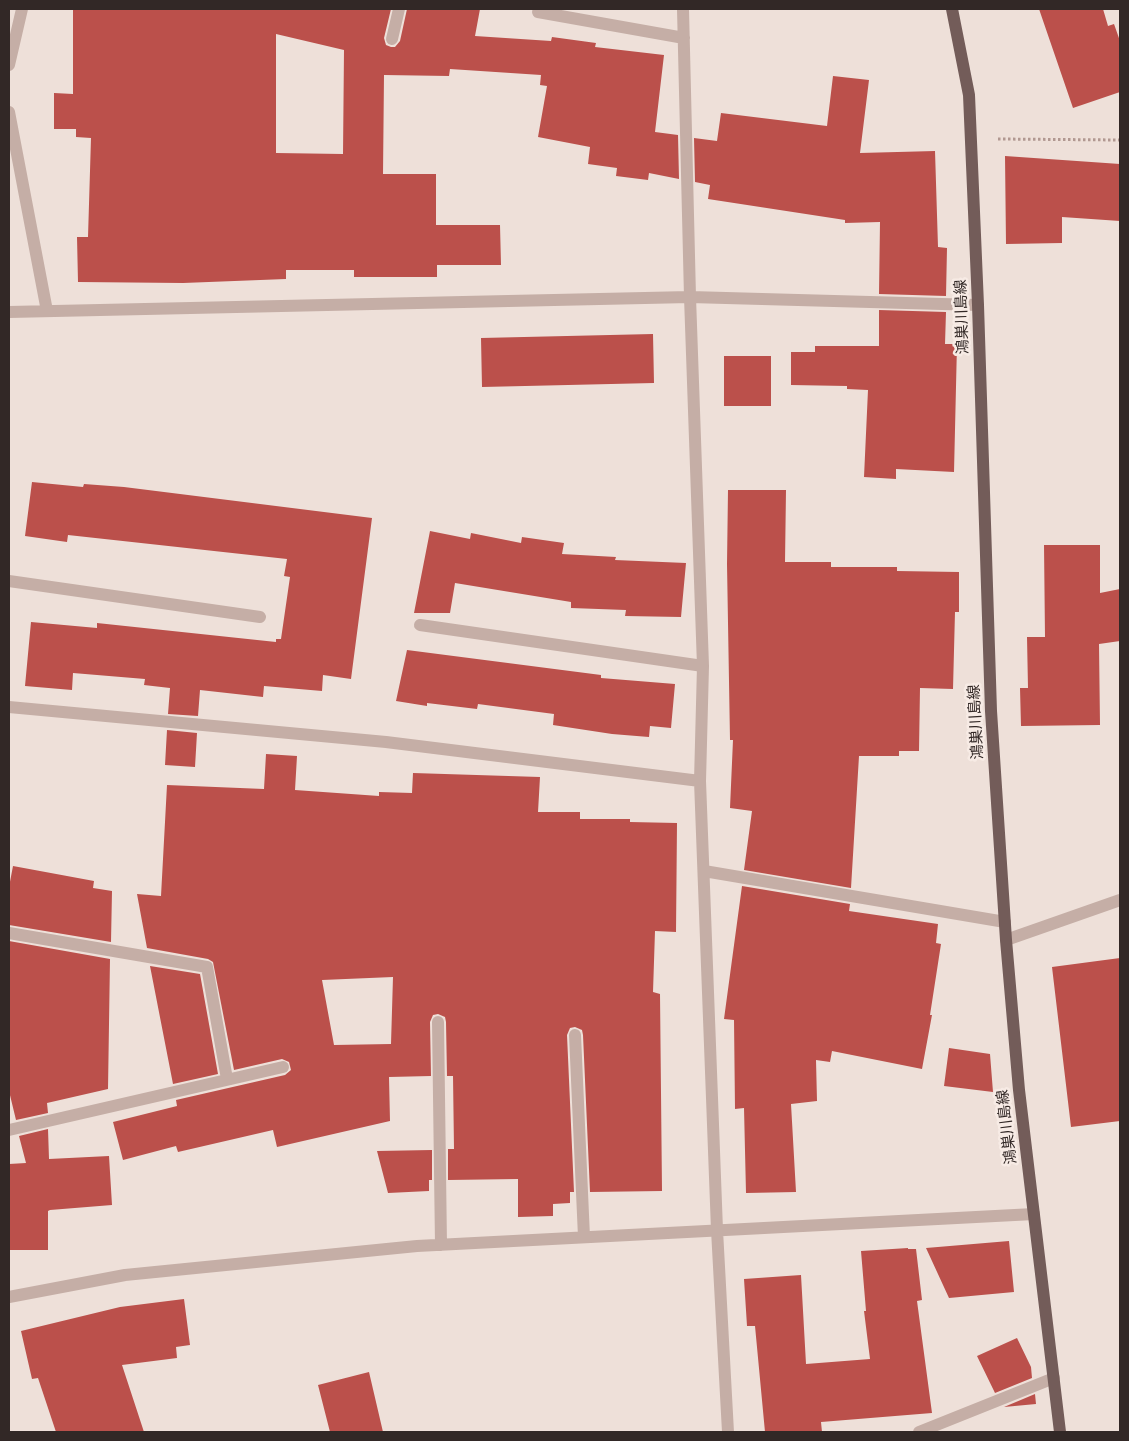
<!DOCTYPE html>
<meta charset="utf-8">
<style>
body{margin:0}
#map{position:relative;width:1129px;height:1441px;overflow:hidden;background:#eee0d9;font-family:Inter,sans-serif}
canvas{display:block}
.frame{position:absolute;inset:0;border:10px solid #322826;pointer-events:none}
</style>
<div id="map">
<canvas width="1129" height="1441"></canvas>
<div class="frame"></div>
</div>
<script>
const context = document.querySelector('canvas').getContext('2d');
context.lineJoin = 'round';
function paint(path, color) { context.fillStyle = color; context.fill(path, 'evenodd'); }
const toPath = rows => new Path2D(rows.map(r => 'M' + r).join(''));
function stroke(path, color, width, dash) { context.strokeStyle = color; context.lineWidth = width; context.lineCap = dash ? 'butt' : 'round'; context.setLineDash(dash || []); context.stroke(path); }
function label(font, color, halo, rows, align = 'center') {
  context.font = font + ' Inter,"Noto Sans JP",sans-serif'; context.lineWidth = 5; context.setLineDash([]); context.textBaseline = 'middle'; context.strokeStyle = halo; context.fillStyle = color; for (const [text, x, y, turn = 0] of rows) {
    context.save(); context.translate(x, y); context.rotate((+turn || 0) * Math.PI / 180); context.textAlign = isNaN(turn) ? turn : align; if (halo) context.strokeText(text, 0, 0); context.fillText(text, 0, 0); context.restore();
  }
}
const building = toPath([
 [73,9,391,9,384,38,386,45,391,47,395,47,400,41,407,9,480,9,475,36,551,41,552,37,596,43,595,47,664,55,655,132,678,135,679,179,649,173,648,180,616,176,617,168,588,164,590,147,538,137,547,86,540,85,541,75,450,69,449,76,384,75,383,174,436,174,436,225,500,225,501,265,437,265,437,277,354,277,354,270,286,270,286,279,183,283,78,282,77,237,88,237,91,138,76,137,76,129,54,129,54,93,73,94],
 [276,34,344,50,343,154,276,153],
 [1039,9,1103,9,1108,26,1114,24,1120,41,1120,92,1073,108],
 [833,76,869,80,860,153,935,151,938,247,947,248,946,296,879,294,880,222,845,223,845,220,708,199,710,185,695,182,694,138,717,141,721,113,827,126],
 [1005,156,1120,164,1120,221,1062,217,1062,243,1006,244],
 [879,310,946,312,945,344,957,344,954,472,896,469,896,479,864,477,868,390,847,389,847,386,791,385,791,352,815,352,815,346,879,346],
 [653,334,654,383,482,387,481,338],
 [724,356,771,356,771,406,724,406],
 [32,482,83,487,84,484,124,487,372,518,351,679,323,675,322,691,264,686,263,697,200,690,198,716,168,714,170,688,144,685,145,679,73,673,72,690,25,686,31,622,97,628,97,623,276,642,276,639,281,639,290,577,284,576,287,559,68,535,67,542,25,536],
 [728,490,786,490,785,562,831,562,831,567,897,567,897,571,959,572,959,612,955,612,953,689,920,688,919,751,899,751,899,756,859,756,851,888,744,870,752,811,730,808,733,740,730,740,727,564],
 [430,531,470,539,471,533,521,543,522,537,564,543,562,554,616,557,615,560,686,563,681,617,625,616,626,610,571,608,571,602,455,583,450,613,414,613],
 [1044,545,1100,545,1100,593,1120,589,1120,641,1099,644,1100,725,1021,726,1020,688,1028,688,1027,637,1045,637],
 [407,650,601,675,601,678,675,684,671,728,650,726,649,737,612,734,553,725,554,714,478,704,477,709,427,703,427,706,396,701],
 [167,730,197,733,195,767,165,765],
 [266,754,297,756,295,790,379,796,379,792,412,793,413,773,540,777,538,812,580,812,580,819,630,819,630,822,677,823,676,932,655,931,653,992,660,994,662,1191,590,1192,583,1035,582,1030,575,1027,570,1028,567,1035,574,1192,570,1192,570,1203,553,1204,553,1216,518,1217,518,1179,448,1180,448,1149,454,1149,453,1076,447,1076,446,1022,445,1017,438,1014,433,1015,430,1022,431,1076,389,1077,390,1121,277,1147,273,1130,178,1152,176,1146,123,1160,113,1122,177,1106,176,1100,285,1075,291,1070,289,1062,282,1059,234,1070,213,962,208,959,147,948,137,894,161,896,167,785,264,789],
 [393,977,391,1044,334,1045,322,980],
 [13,866,94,881,93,888,112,891,111,942,9,925,9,887],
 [742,886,850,904,849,911,938,924,936,943,941,944,930,1015,932,1015,922,1069,832,1051,830,1062,816,1060,817,1101,791,1104,796,1192,746,1193,744,1108,735,1109,734,1020,724,1019],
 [9,941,110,959,108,1089,47,1103,48,1113,16,1120,9,1091],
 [1120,958,1120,1121,1071,1127,1052,967],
 [150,966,200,974,218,1074,173,1084],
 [949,1048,990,1054,993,1092,944,1086],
 [48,1129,49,1159,109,1156,112,1205,50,1210,48,1211,48,1250,9,1250,9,1164,26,1163,19,1136],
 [432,1150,432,1180,429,1180,429,1191,388,1193,377,1151],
 [1009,1241,1014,1292,949,1298,926,1248],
 [908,1248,908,1249,916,1249,922,1300,917,1301,932,1413,821,1422,822,1432,765,1432,755,1326,747,1326,744,1279,801,1275,806,1364,870,1359,864,1311,866,1311,861,1251],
 [184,1299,190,1345,176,1347,177,1358,122,1365,144,1432,56,1432,38,1378,32,1379,21,1331,120,1307],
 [1017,1338,1031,1367,1032,1378,995,1393,977,1356],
 [369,1372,383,1432,330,1432,318,1385],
 [1035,1394,1036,1404,1004,1407]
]);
const path = toPath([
 [998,139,1120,140]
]);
const minor = toPath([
 [683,9,690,297,703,666,700,781,717,1230,728,1432],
 [538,12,684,38],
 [392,39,399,9],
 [9,65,22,9],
 [9,112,47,311],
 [9,312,690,297,978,305],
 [9,581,260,617],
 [420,625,703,666],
 [9,707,386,742,700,781],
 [704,871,1005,922],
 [9,933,207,967,227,1079],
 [1006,940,1120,900],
 [438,1022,441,1245],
 [575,1035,584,1237],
 [9,1130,283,1067],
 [9,1297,125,1275,417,1246,1034,1214],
 [919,1432,1054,1378]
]);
const major = toPath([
 [952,9,969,95,978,305,991,711,1006,940,1019,1090,1060,1432]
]);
const streetNames = [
 ["鴻巣川島線",962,317,-92],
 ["鴻巣川島線",976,722,-93],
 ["鴻巣川島線",1007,1127,-97]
];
paint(building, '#bb504b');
stroke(path, '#b19891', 3, [2.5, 2.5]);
stroke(minor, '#c5aea6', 12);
stroke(major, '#735c59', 12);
label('15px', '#322826', '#f7ebe5', streetNames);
</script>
